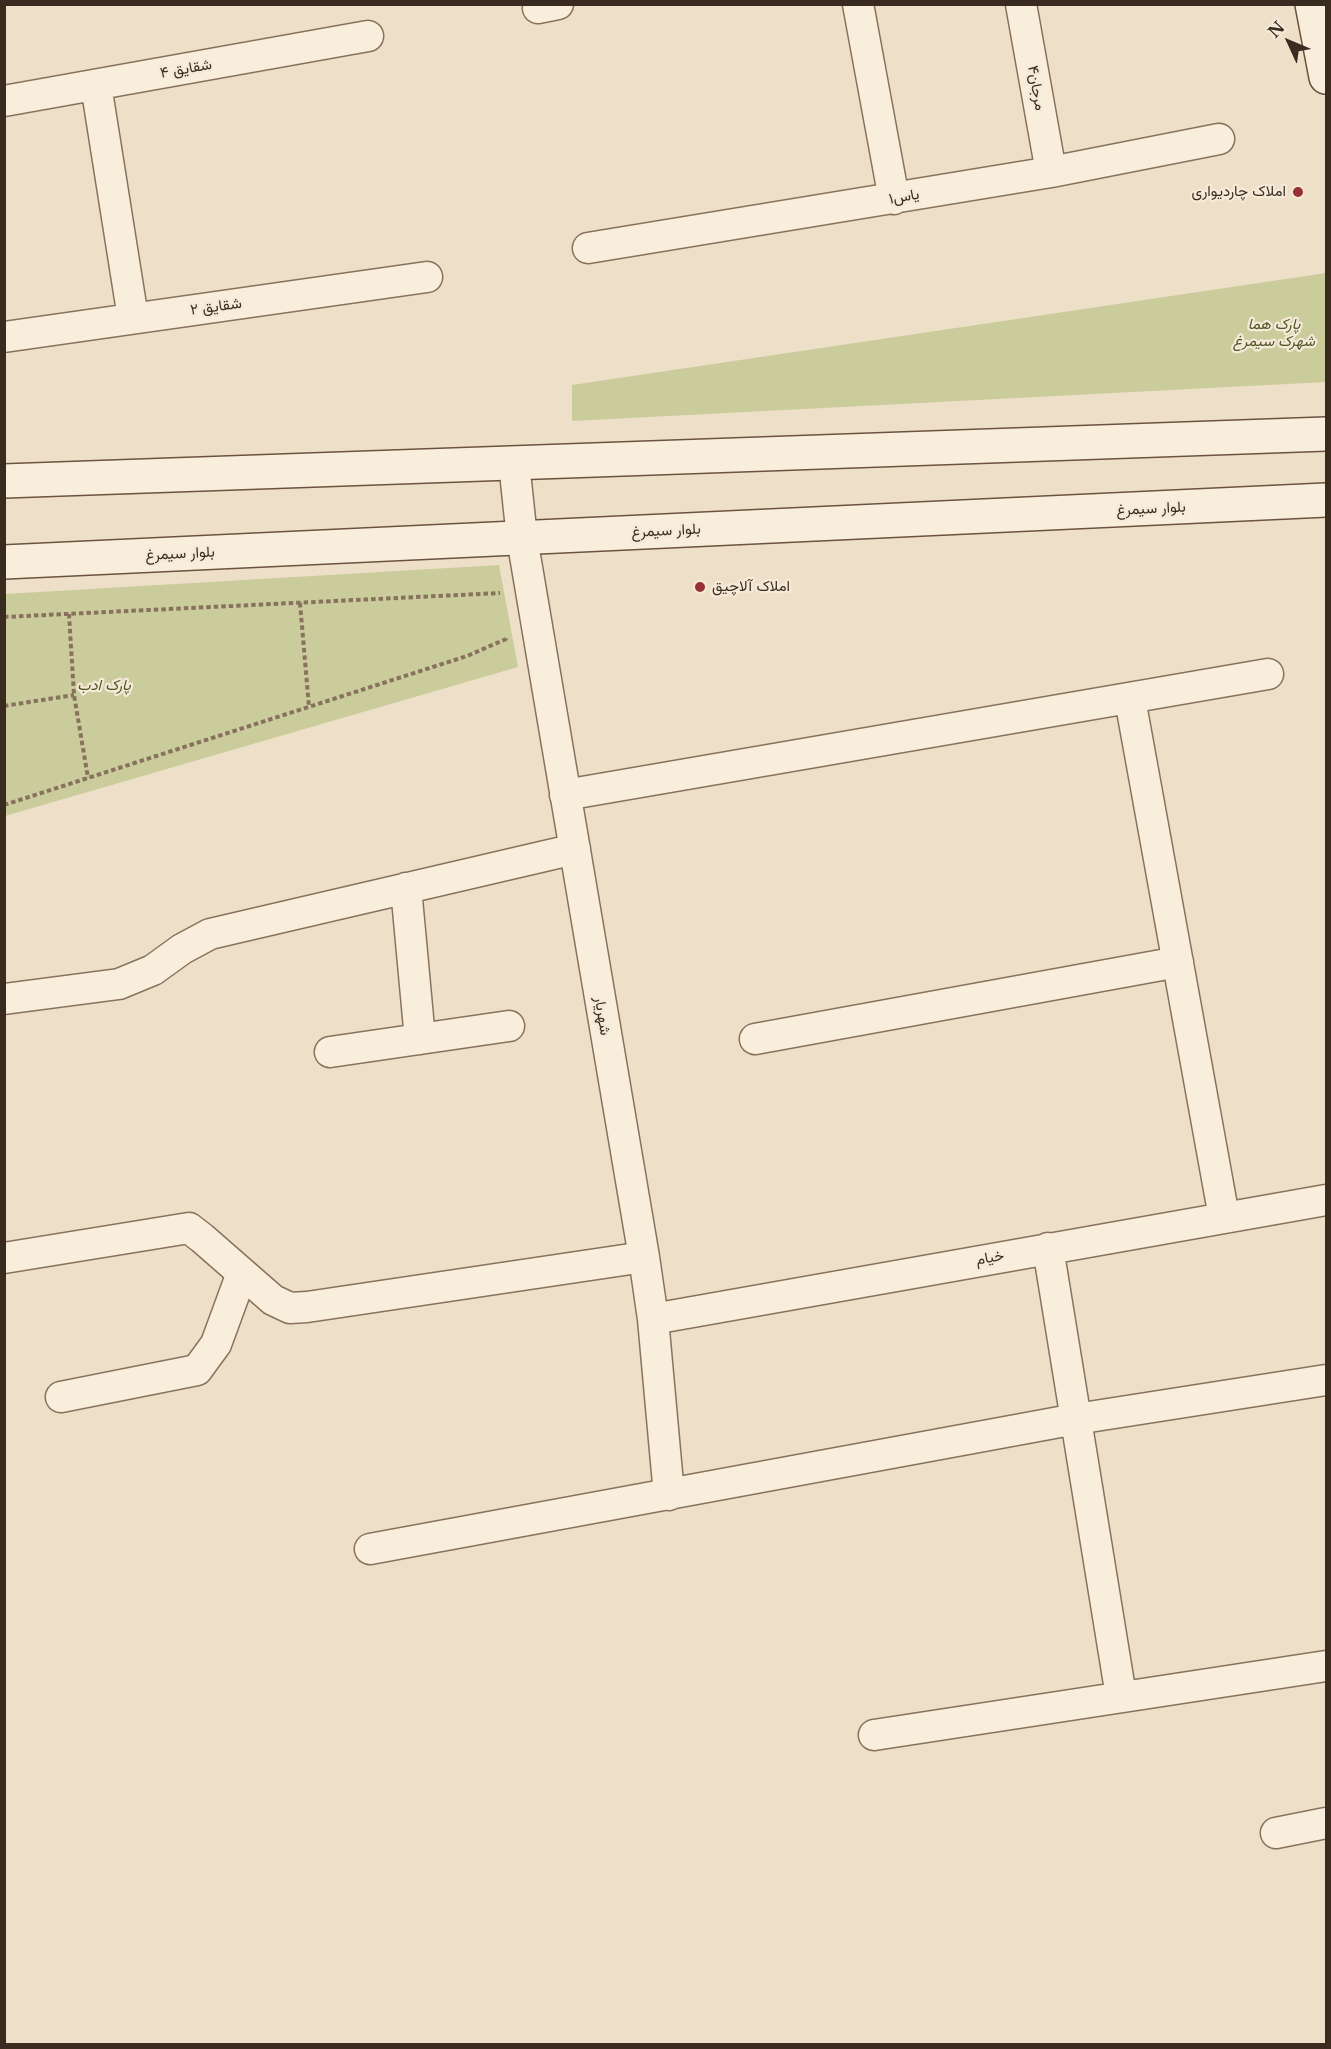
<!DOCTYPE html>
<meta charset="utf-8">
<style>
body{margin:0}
#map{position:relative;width:1331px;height:2049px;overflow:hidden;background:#eee0c8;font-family:"Libre Baskerville",serif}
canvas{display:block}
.frame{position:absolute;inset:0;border:6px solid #3a2b20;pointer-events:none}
.north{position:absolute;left:1259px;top:12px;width:60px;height:60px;-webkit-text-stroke:4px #f5ead8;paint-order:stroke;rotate:314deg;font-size:16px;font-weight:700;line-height:24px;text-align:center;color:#3a2b20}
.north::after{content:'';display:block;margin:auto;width:21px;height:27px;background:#3a2b20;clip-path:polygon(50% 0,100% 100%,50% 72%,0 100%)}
</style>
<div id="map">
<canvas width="1331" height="2049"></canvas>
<div class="frame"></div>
<div class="north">N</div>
</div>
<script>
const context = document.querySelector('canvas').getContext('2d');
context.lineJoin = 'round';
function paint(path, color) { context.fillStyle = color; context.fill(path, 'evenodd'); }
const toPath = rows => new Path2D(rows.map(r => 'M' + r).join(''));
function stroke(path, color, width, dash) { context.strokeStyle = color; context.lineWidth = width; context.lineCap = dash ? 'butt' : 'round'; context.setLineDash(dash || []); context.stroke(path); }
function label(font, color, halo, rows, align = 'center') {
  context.font = font + ' "Libre Baskerville",Vazirmatn,serif'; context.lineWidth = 4.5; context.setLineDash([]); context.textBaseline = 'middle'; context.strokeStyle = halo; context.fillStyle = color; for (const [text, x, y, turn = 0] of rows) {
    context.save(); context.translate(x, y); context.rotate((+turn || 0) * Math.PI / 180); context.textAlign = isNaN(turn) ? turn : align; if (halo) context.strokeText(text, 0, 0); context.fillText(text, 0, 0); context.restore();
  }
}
const green = toPath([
 [1326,273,1326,382,572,421,572,385],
 [499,565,518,667,5,816,5,594]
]);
const path = toPath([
 [300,603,309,707],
 [69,614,74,695,88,778],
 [4,617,500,593],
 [4,706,74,695],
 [4,805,467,656,506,639,506,637]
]);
const street = toPath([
 [858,4,894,199],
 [1021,4,1051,172],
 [538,8,558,4],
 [96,85,133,318],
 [4,101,368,36],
 [588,248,1051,172,1219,139],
 [4,337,427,277],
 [514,463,522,538,644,1257,653,1319,669,1495],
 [1130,699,1224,1217],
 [565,795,1268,674],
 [406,888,420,1039],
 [4,999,119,984,153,970,182,949,210,934,575,849],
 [755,1039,1178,962],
 [330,1052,509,1026],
 [1048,1248,1121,1696],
 [4,1258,189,1228,202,1238,273,1300,290,1308,307,1307,644,1257],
 [653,1319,1326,1200],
 [61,1397,197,1370,216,1344,242,1273],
 [370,1549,1076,1419,1326,1380],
 [874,1735,1326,1666],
 [1276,1833,1326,1823]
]);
const secondary = toPath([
 [1312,4,1326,77],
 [4,481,1326,434],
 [4,562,1326,500]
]);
const markers = [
 [1298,192,6,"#972f37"],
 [700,587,6,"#972f37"]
];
const streetNames = [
 ["شقایق ۴",186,69,-10],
 ["مرجان۴",1036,88,80],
 ["یاس۱",904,197,-10],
 ["شقایق ۲",216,307,-8],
 ["بلوار سیمرغ",1151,509,-3],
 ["بلوار سیمرغ",666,531,-3],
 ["بلوار سیمرغ",180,554,-3],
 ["شهریار",602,1016,81],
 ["خیام",990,1258,-10]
];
const poiNames = [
 ["املاک چاردیواری",1286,192],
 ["املاک آلاچیق",712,587,"left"]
];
const parkNames = [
 ["پارک هما",1274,325],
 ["شهرک سیمرغ",1274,342],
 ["پارک ادب",104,686]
];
paint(green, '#cacc9c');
stroke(street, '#89725d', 33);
stroke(secondary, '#6b5340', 36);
stroke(path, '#89725d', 4, [4.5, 3]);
stroke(street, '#f8eedb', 30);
stroke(secondary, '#f8eedb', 33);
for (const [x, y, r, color] of markers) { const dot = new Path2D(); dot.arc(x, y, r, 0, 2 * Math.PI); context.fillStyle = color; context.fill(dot); stroke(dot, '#f5ead8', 2); }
label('15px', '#3a2b20', '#f5ead8', streetNames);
label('15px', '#3a2b20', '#f5ead8', poiNames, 'right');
label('italic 15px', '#4e5628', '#f5ead8', parkNames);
</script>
